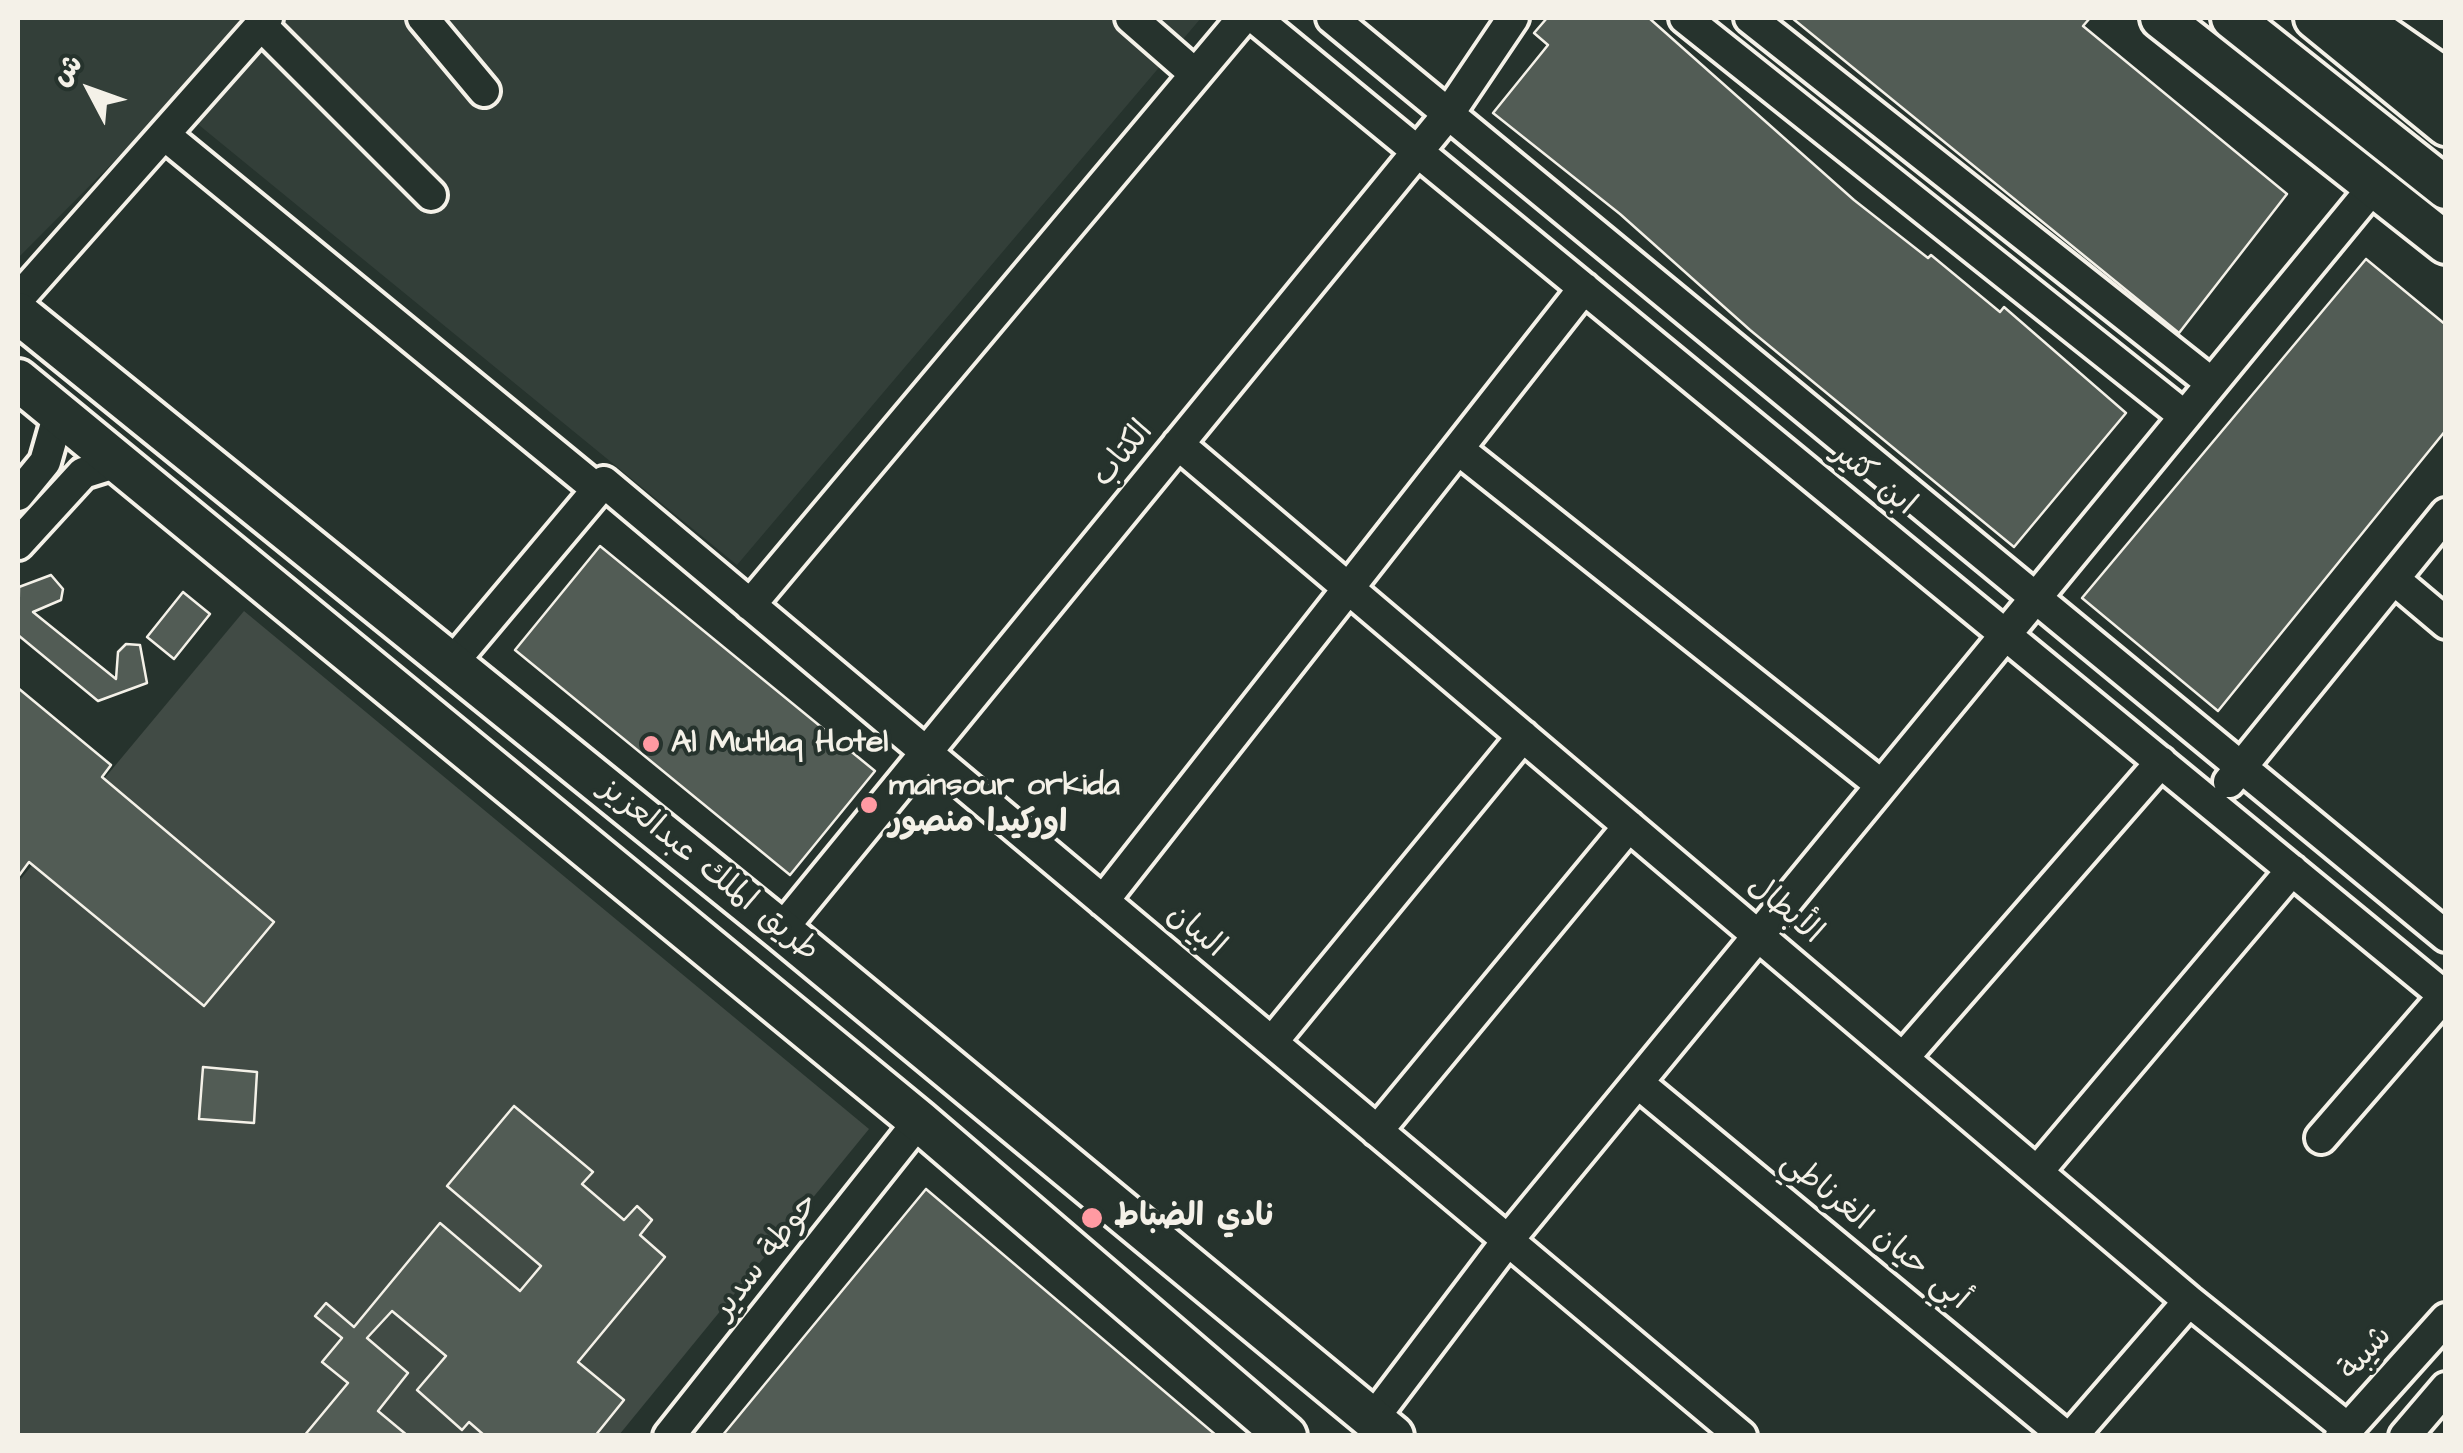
<!DOCTYPE html>
<meta charset="utf-8">
<style>
body{margin:0}
#map{position:relative;width:2463px;height:1453px;overflow:hidden;background:#26332d;font-family:"Architects Daughter","Playpen Sans Arabic",sans-serif}
canvas{display:block}
.frame{position:absolute;inset:0;border:20px solid #f4f1e8;pointer-events:none}
.north{position:absolute;left:40px;top:40px;width:100px;height:100px;-webkit-text-stroke:8px #26332d;paint-order:stroke;rotate:311deg;font-size:28px;font-weight:700;line-height:40px;text-align:center;color:#f4f1e8}
.north::after{content:'';display:block;margin:auto;width:35px;height:45px;background:#f4f1e8;clip-path:polygon(50% 0,100% 100%,50% 72%,0 100%)}
</style>
<div id="map">
<canvas width="2463" height="1453"></canvas>
<div class="frame"></div>
<div class="north">ش</div>
</div>
<script>
const context = document.querySelector('canvas').getContext('2d');
context.lineJoin = 'round';
function paint(path, color) { context.fillStyle = color; context.fill(path, 'evenodd'); }
const toPath = rows => new Path2D(rows.map(r => 'M' + r).join(''));
function stroke(path, color, width, dash) { context.strokeStyle = color; context.lineWidth = width; context.lineCap = dash ? 'butt' : 'round'; context.setLineDash(dash || []); context.stroke(path); }
function label(font, color, halo, rows, align = 'center') {
  context.font = font + ' "Architects Daughter","Playpen Sans Arabic",sans-serif'; context.lineWidth = 8; context.setLineDash([]); context.textBaseline = 'middle'; context.strokeStyle = halo; context.fillStyle = color; for (const [text, x, y, turn = 0] of rows) {
    context.save(); context.translate(x, y); context.rotate((+turn || 0) * Math.PI / 180); context.textAlign = isNaN(turn) ? turn : align; if (halo) context.strokeText(text, 0, 0); context.fillText(text, 0, 0); context.restore();
  }
}
const built = toPath([
 [18,18,1201,18,737,565,172,103,18,258]
]);
const green = toPath([
 [244,611,869,1129,619,1435,18,1435,18,882]
]);
const building = toPath([
 [1547,18,1649,18,1854,200,1928,258,1931,255,2000,312,2004,307,2126,413,2014,547,1750,330,1620,214,1493,113,1548,45,1534,33,1547,18],
 [1792,18,2090,18,2083,26,2287,194,2179,333,1792,18],
 [2366,259,2446,325,2446,430,2218,711,2082,598,2366,259],
 [600,546,875,771,790,875,515,650,600,546],
 [51,575,63,589,61,600,33,612,116,679,118,652,126,644,140,645,147,683,98,701,18,635,19,587,51,575],
 [183,592,210,614,174,659,147,637,183,592],
 [18,688,111,765,102,777,274,922,204,1006,29,862,18,877,18,688],
 [203,1067,257,1072,254,1123,199,1119,203,1067],
 [514,1106,593,1172,582,1184,624,1220,637,1206,652,1220,640,1235,665,1257,578,1362,624,1400,595,1436,485,1436,469,1422,462,1430,417,1390,446,1356,392,1311,367,1338,408,1373,378,1411,408,1436,304,1436,348,1383,322,1362,342,1338,315,1316,326,1303,354,1327,440,1223,520,1291,541,1266,447,1186,514,1106],
 [926,1189,1217,1436,722,1436,926,1189]
]);
const minor = toPath([
 [423,18,484,91],
 [1131,18,1195,74],
 [1255,18,2446,997],
 [1332,18,2446,936],
 [1685,18,2183,415],
 [1750,18,2210,382],
 [261,25,431,195],
 [166,136,598,490],
 [18,299,267,18],
 [1178,444,2189,1301,2347,1428],
 [1458,449,1881,785],
 [18,495,45,462,59,413],
 [18,544,83,473,118,462],
 [2395,580,2446,623],
 [750,605,1243,18],
 [452,663,604,482,1741,1436],
 [2229,782,2446,514],
 [1103,901,1584,288],
 [781,930,1449,113,1513,18],
 [1272,1042,1523,736],
 [1903,1058,2161,762],
 [1638,1083,2065,1436],
 [1377,1131,1629,826],
 [2321,1138,2444,996],
 [2037,1172,2292,870],
 [1372,1420,1508,1240,2375,185],
 [669,1436,919,1121],
 [2072,1436,2189,1301],
 [2341,1436,2446,1319],
 [2405,1436,2446,1388]
]);
const major = toPath([
 [2161,18,2446,243],
 [2232,18,2446,188],
 [2315,18,2446,125],
 [2357,18,2446,80],
 [18,313,781,930,1393,1436],
 [18,380,919,1121,1286,1436]
]);
const markers = [
 [651,744,10,"#ff9aa2"],
 [869,805,10,"#ff9aa2"],
 [1092,1218,12,"#ff9aa2"]
];
const streetNames = [
 ["الكتاب",1124,455,-50],
 ["ابن كثير",1873,480,39],
 ["طريق الملك عبدالعزيز",708,871,39],
 ["الأبطال",1784,911,40],
 ["البيان",1195,932,40],
 ["أبي حيان الغرناطي",1874,1232,39],
 ["حوطة سدير",767,1257,-52],
 ["شيبة",2367,1354,-48]
];
const poiNames = [
 ["Al Mutlaq Hotel",671,744],
 ["mansour orkida",889,787],
 ["اوركيدا منصور",889,824],
 ["نادي الضباط",1114,1218]
];
paint(built, '#333f39');
paint(green, '#414b45');
paint(building, '#525c55');
stroke(building, '#f4f1e8', 2.5);
stroke(minor, '#f4f1e8', 38);
stroke(major, '#f4f1e8', 48);
stroke(minor, '#26332d', 30);
stroke(major, '#26332d', 40);
for (const [x, y, r, color] of markers) { const dot = new Path2D(); dot.arc(x, y, r, 0, 2 * Math.PI); context.fillStyle = color; context.fill(dot); stroke(dot, '#26332d', 4); }
label('32px', '#f4f1e8', '#26332d', streetNames);
label('bold 32px', '#f4f1e8', '#26332d', poiNames, 'left');
</script>
